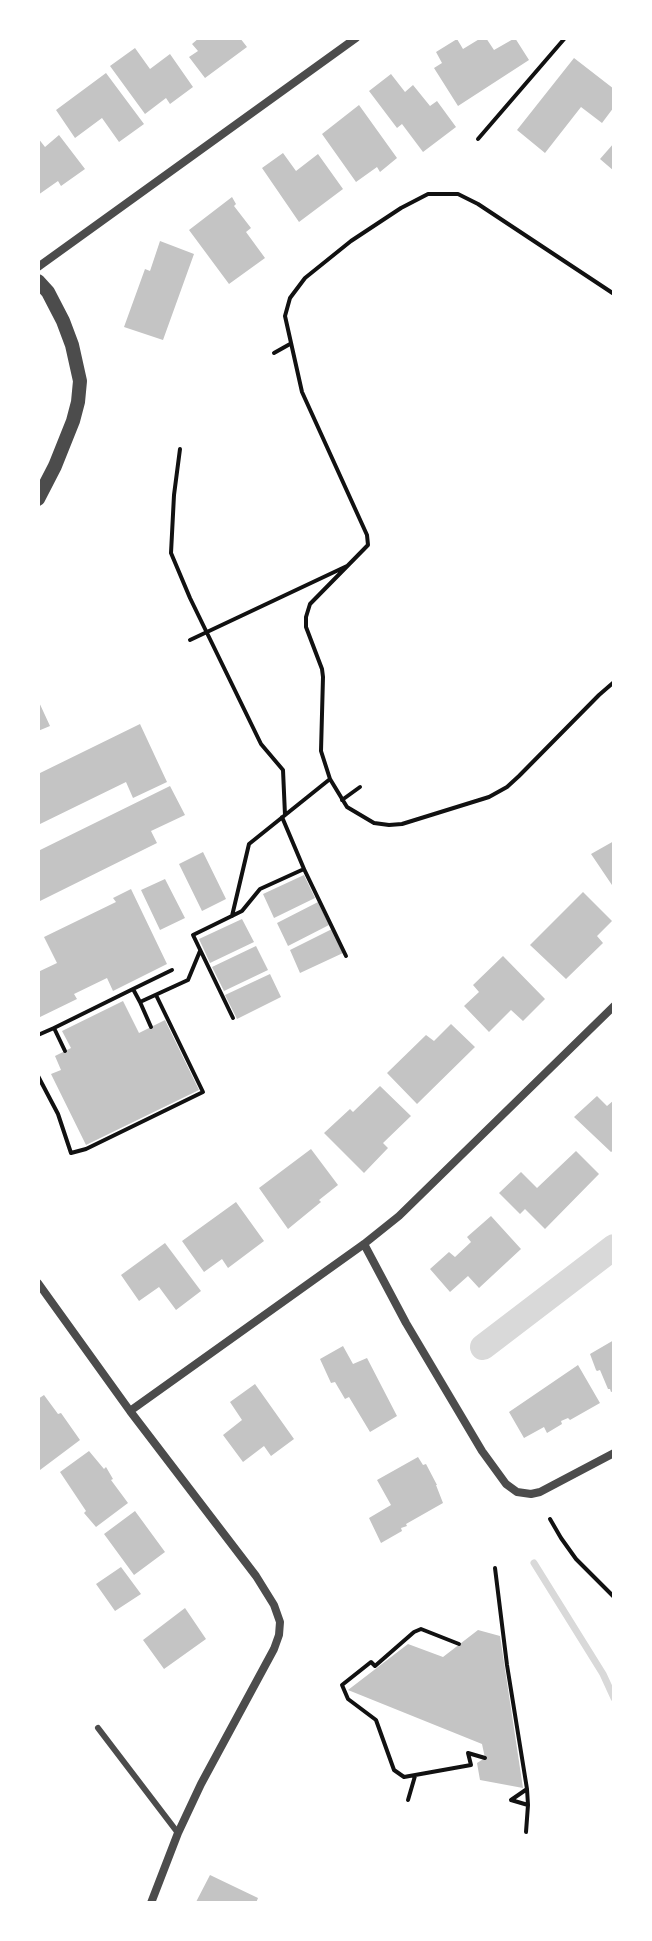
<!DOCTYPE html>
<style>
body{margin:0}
#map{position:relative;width:652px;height:1941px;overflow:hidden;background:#fff;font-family:"Nunito Sans",sans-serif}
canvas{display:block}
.frame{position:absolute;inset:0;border:40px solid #fff;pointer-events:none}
</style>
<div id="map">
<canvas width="652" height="1941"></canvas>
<div class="frame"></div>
</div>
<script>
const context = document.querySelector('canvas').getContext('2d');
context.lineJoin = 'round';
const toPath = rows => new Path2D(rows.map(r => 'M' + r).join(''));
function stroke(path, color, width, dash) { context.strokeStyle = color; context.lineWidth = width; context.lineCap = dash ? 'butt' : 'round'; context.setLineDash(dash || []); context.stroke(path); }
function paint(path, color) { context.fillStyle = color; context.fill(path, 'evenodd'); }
const stream = toPath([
 [534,1563,603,1674,614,1698]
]);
const canal = toPath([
 [483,1347,614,1247]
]);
const building = toPath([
 [199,38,240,38,247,47,205,78,189,57,198,51,192,44],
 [481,38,486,38,494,50,515,38,529,60,458,106,434,68,442,63,436,52,457,39,463,49],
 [135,48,150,69,170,54,193,87,170,104,166,98,145,114,110,66],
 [574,58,614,89,614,107,602,123,581,107,545,153,517,130],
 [106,73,144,124,119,142,102,118,75,138,56,110],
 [391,74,405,92,413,85,430,106,437,101,456,127,423,152,402,124,397,128,369,91],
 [359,105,397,158,380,172,377,167,356,182,322,134],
 [59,135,85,169,61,186,58,181,38,195,38,138,45,147],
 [614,143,614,171,600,159],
 [283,153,296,171,318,154,343,189,299,222,262,168],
 [232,197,236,204,234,206,251,228,246,232,265,258,229,284,189,230],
 [160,241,194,254,163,340,124,327,145,269,150,271],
 [38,700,50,726,38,731],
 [140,724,167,782,133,798,126,782,38,825,38,774],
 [170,786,185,815,151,831,157,843,38,902,38,851],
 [614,841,614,888,591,854],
 [203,852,226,899,202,911,179,864],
 [304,875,315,898,274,918,263,894],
 [165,879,185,918,160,930,141,890],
 [131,889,167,964,113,991,107,978,74,994,77,999,38,1018,38,972,57,963,44,937,116,902,113,898],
 [583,892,612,921,597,936,603,943,566,979,530,945],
 [318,902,329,925,288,946,277,923],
 [242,919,254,942,210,963,199,939],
 [332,929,343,953,300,973,290,950],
 [256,946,268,970,224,991,212,967],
 [503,956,545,999,523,1021,511,1010,489,1032,464,1006,479,992,473,985],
 [270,974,281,997,237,1019,225,995],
 [123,1001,139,1033,165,1020,199,1090,86,1145,51,1074,61,1070,55,1056,71,1048,62,1031],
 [451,1024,475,1047,417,1104,387,1073,426,1035,434,1041],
 [380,1086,411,1116,383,1143,388,1148,364,1173,324,1133,350,1109,353,1112],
 [597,1096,607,1106,614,1100,614,1150,611,1152,574,1117],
 [311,1149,338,1185,319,1200,321,1202,288,1229,259,1188],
 [576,1151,599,1174,545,1229,525,1209,520,1214,499,1193,521,1172,537,1188],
 [236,1202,264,1241,228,1268,222,1259,204,1272,182,1241],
 [491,1216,521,1249,479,1288,468,1276,450,1292,430,1269,449,1252,455,1257,471,1242,467,1237],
 [165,1243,201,1291,176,1310,159,1287,139,1301,121,1275],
 [614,1340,614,1391,611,1392,610,1389,608,1389,600,1370,597,1371,596,1370,590,1354],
 [343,1346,353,1364,367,1358,397,1416,370,1432,349,1397,345,1399,335,1382,331,1383,320,1359],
 [578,1365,600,1403,570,1420,568,1418,561,1421,562,1424,547,1433,544,1427,524,1438,509,1412],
 [255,1384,294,1439,271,1456,264,1446,243,1462,223,1435,242,1420,230,1402],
 [44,1395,58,1414,61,1413,80,1440,40,1470,38,1467,38,1399],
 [89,1451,104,1469,106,1467,113,1479,111,1480,128,1503,96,1527,84,1513,86,1511,60,1472],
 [418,1457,423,1465,426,1464,437,1485,436,1485,443,1503,406,1524,407,1526,401,1528,402,1531,381,1543,369,1518,391,1505,377,1480],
 [135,1511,165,1552,134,1575,104,1534],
 [121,1567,141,1594,115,1611,96,1584],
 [185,1608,206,1639,164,1669,143,1640],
 [478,1630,500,1636,523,1788,480,1780,477,1763,485,1758,482,1744,348,1690,408,1644,443,1657],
 [210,1875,258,1898,256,1903,196,1902]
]);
const path = toPath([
 [478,139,565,38],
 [614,294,478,204,458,194,428,194,401,208,351,241,305,278,290,298,285,316,302,392,367,535,368,545,310,604,306,617,306,627,322,669,323,677,321,751,330,779,347,807,374,823,389,825,402,824,489,797,507,787,519,776,599,695,614,682],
 [274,353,290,344],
 [180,449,174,495,171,553,190,598,261,744,283,770,285,815],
 [190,640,347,566],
 [342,800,360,787],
 [304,869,346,956],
 [232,916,249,844,330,779],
 [133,989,172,970],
 [140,1002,151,1027],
 [233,1018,193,935,242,911,260,889,304,869,282,817],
 [38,1035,54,1028],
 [65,1051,54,1028,133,989,140,1002,188,980,200,951],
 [38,1076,58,1114,71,1153,86,1149,203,1092,156,995],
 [550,1519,561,1538,576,1559,614,1597],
 [495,1568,507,1665,527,1789,528,1805,526,1832],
 [459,1644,421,1629,414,1632,375,1666,371,1662,342,1685,348,1699,376,1720,394,1770,404,1777,471,1765,468,1753,485,1758],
 [527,1789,511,1800,528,1805],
 [408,1800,415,1776]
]);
const service = toPath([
 [98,1728,178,1833]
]);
const minor = toPath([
 [38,267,356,38],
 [364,1244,406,1323,482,1451,506,1484,517,1492,531,1494,540,1492,614,1453],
 [38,1283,130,1411,256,1576,274,1605,280,1622,279,1635,274,1649,201,1784,178,1833,151,1903],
 [130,1411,364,1244,399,1216,614,1006]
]);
const tertiary = toPath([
 [38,281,48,292,63,321,72,345,80,381,78,402,73,421,55,466,38,499]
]);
stroke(stream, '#d9d9d9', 7);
stroke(canal, '#d9d9d9', 26);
paint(building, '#c4c4c4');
stroke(path, '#111', 4);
stroke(service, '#4c4c4c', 6);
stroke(minor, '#4c4c4c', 8);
stroke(tertiary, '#4c4c4c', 14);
</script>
